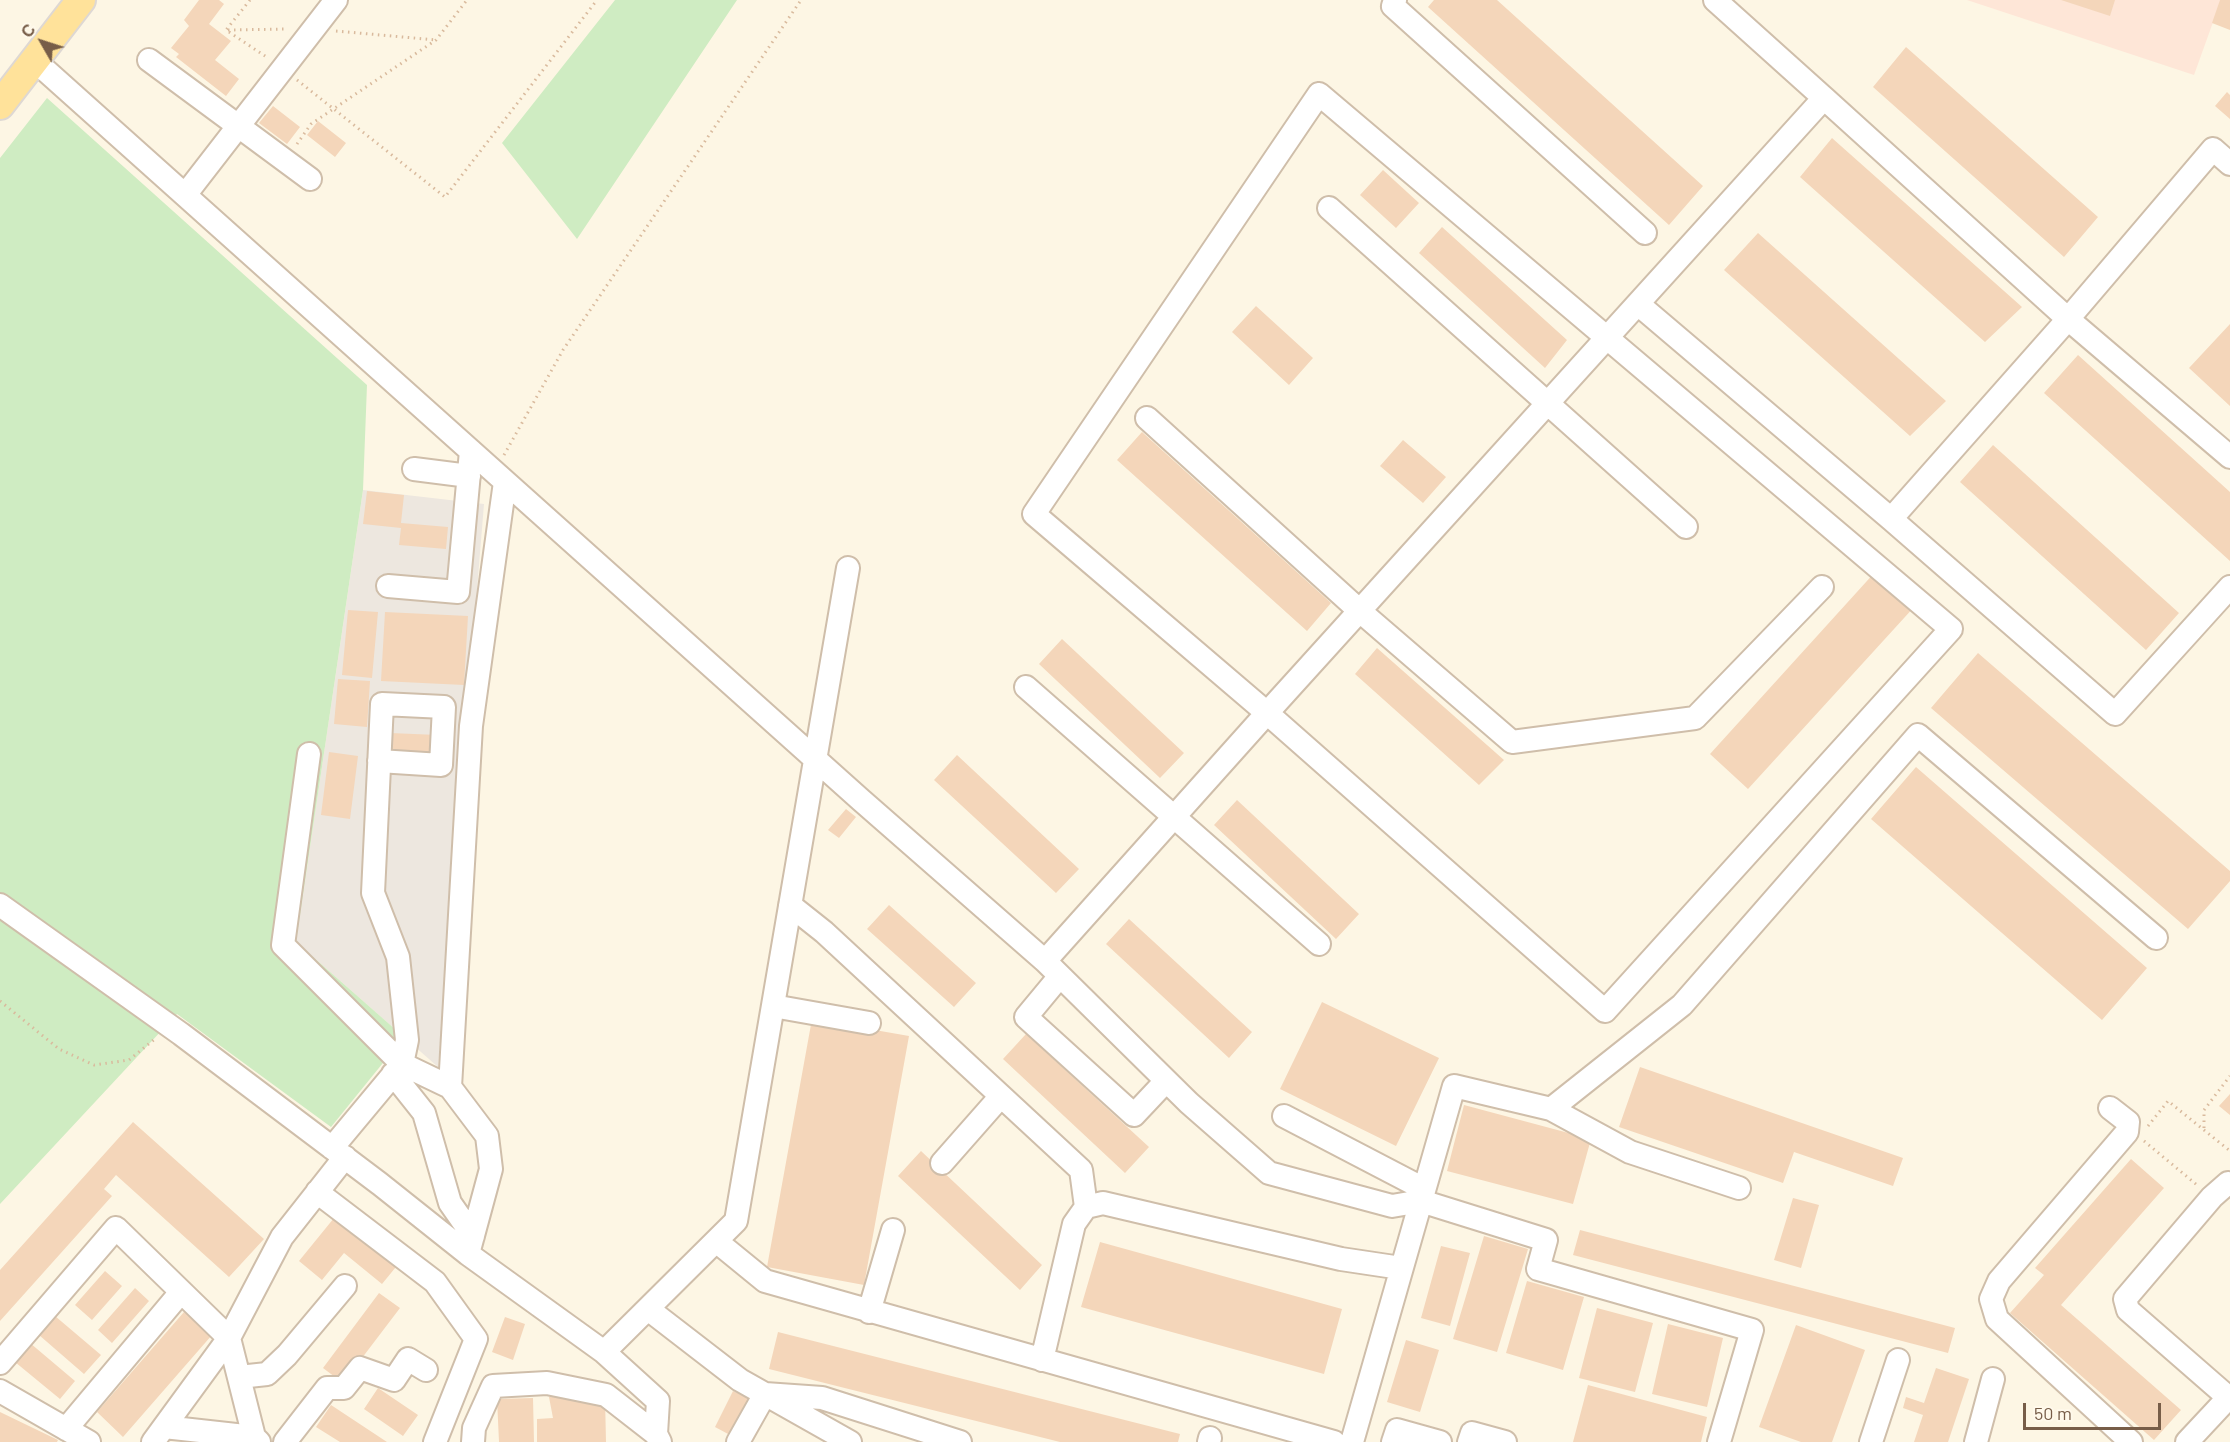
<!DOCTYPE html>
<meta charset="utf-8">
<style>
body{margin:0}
#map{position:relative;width:2230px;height:1442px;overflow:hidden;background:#fdf6e4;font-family:Barlow,sans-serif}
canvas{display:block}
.north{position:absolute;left:12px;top:12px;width:60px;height:60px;-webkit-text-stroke:4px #fff9eb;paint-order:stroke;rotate:309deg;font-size:16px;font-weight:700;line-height:24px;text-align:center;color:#775d48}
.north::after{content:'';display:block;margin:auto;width:21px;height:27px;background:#775d48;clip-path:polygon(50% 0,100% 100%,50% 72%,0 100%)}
.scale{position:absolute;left:2023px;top:1403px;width:138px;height:27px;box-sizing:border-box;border:3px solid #775d48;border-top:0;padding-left:8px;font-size:18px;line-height:21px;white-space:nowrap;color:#775d48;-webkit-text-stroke:4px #fff9eb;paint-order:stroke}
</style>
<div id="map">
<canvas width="2230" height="1442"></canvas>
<div class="north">С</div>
<div class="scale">50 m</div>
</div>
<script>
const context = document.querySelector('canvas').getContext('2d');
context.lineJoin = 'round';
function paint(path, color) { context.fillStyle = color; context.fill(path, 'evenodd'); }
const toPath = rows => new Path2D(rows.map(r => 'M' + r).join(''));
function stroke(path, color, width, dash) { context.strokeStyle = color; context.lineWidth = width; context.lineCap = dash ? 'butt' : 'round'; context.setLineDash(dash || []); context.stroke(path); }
const commercial = toPath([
 [1967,0,2221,0,2194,75]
]);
const industrial = toPath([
 [363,490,484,504,438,1067,296,942]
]);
const green = toPath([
 [615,0,737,0,577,239,502,143],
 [47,98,367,385,363,490,296,942,404,1037,331,1127,177,1014,0,1204,0,158]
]);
const building = toPath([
 [199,0,219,0,224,4,209,24,231,41,215,60,239,79,226,96,176,57,179,54,171,48,189,26,184,20],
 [1434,0,1497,0,1703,186,1669,225,1428,7],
 [2061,0,2115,0,2110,16],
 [2220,0,2230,0,2230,30,2212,23],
 [1906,47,2098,217,2064,257,1873,87],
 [2227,92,2230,95,2230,119,2215,106],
 [273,106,300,127,287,144,259,123],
 [318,121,346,143,335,157,307,135],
 [1832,138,2022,307,1985,342,1800,177],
 [1383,170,1419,203,1396,228,1360,195],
 [1442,227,1567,340,1545,368,1419,253],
 [1758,233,1946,401,1910,436,1724,270],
 [1256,306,1313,358,1289,385,1232,332],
 [2230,324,2230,406,2189,368],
 [2078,355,2230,492,2230,561,2044,393],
 [1142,432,1331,603,1307,631,1117,460],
 [1403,440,1446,477,1423,503,1380,466],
 [1993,445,2179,613,2146,650,1960,482],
 [367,491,404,495,401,523,448,527,446,549,399,545,401,528,363,524],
 [1876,571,1915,606,1748,789,1710,754],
 [348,610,378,612,372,678,342,675],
 [385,612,468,616,464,685,381,681],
 [1062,639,1184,753,1160,778,1039,664],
 [1377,648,1504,760,1479,785,1355,674],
 [1978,653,2230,871,2230,881,2188,929,1931,708],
 [338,679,370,681,367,727,334,724],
 [390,733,438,735,437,755,389,753],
 [329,752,358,756,350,819,321,815],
 [957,755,1079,869,1056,893,934,780],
 [1916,767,2147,968,2102,1020,1871,819],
 [1237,800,1359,914,1336,939,1214,825],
 [846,809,856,817,839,838,828,830],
 [889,905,976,983,954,1007,867,929],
 [1129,919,1252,1032,1229,1058,1106,944],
 [1322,1002,1439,1058,1396,1146,1280,1089],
 [812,1019,909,1036,864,1285,767,1267],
 [1026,1034,1149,1147,1125,1173,1003,1059],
 [1640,1067,1903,1158,1893,1186,1794,1152,1783,1183,1619,1127],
 [2230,1094,2230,1115,2219,1106],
 [1464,1105,1591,1139,1573,1204,1447,1171],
 [133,1122,264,1239,229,1277,116,1175,104,1189,112,1196,0,1321,0,1270],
 [921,1151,1042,1265,1020,1290,898,1176],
 [2131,1159,2164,1188,2061,1305,2181,1410,2154,1440,2010,1313,2044,1275,2035,1268],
 [1793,1198,1819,1205,1801,1268,1774,1260],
 [334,1218,372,1248,376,1243,400,1262,382,1284,344,1253,322,1280,299,1261],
 [1580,1230,1955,1328,1948,1353,1573,1255],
 [1484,1236,1528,1249,1497,1352,1453,1339],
 [1100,1242,1342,1309,1324,1374,1081,1307],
 [1441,1246,1470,1253,1450,1326,1421,1318],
 [105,1271,122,1286,92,1320,75,1305],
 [1527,1281,1584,1297,1563,1370,1506,1353],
 [135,1288,149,1301,112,1343,98,1330],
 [379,1293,400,1308,343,1383,323,1368],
 [1597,1308,1653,1323,1635,1392,1579,1378],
 [184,1312,212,1335,123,1437,97,1412],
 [55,1316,101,1355,84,1374,39,1335],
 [505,1317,525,1324,513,1360,492,1352],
 [1668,1324,1723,1338,1707,1407,1652,1394],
 [1796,1325,1865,1350,1832,1442,1801,1442,1759,1427],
 [778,1332,1180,1434,1178,1442,1060,1442,769,1369],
 [1406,1340,1439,1350,1420,1412,1387,1402],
 [30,1343,75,1381,60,1399,15,1362],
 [1936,1368,1969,1379,1948,1442,1914,1442,1923,1415,1903,1408,1906,1397,1924,1403],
 [1588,1385,1707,1417,1701,1442,1573,1442],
 [378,1388,418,1415,403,1436,364,1409],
 [733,1391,750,1399,730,1435,715,1427],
 [549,1397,605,1397,606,1442,537,1442,537,1419,553,1418],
 [533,1398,534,1442,499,1442,497,1399],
 [331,1405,387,1442,340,1442,316,1427],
 [0,1412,58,1440,57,1442,0,1442]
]);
const path = toPath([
 [250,0,226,30,268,58],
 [228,30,288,29],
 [336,31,436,40],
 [297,80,445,197,597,0],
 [297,144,311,124,436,40,467,0],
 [504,455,563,350,801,0],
 [0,1001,59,1049,94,1065,129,1060,156,1038],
 [2148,1126,2168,1101,2230,1151],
 [2204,1128,2204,1110,2230,1076],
 [2144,1141,2197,1185]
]);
const minor = toPath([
 [1395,0,1393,6,1645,233],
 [34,60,861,800,1045,961,1189,1103,1269,1173,1392,1206,1421,1201,1546,1240,1538,1269,1752,1330,1719,1442],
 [149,60,310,179],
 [1319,94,1951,629,1605,1011,1267,713,1034,514,1319,94],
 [1824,98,2068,319,2230,457],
 [185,195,336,0],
 [1329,208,1686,527],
 [1638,304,1891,519,2115,714,2230,587],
 [1147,418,1361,612,1512,742,1695,718,1822,587],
 [414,469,469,476],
 [1891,519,2068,319,2213,149,2230,164],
 [388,586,458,592,471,451],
 [1026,687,1319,944],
 [309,754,283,945,402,1064,332,1148],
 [379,761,441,765,444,707,382,704,373,893,398,957,407,1040,402,1064,450,1087,487,1136,491,1169,468,1254],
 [0,905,181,1034,380,1184,468,1254,604,1352,658,1401,656,1434],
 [790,905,824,932,1081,1170,1086,1207],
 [1045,961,1267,713,1824,98,1715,0],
 [1060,976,1026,1017,1134,1115,1166,1081],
 [773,1006,869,1023],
 [393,1074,424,1113,450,1203,473,1236],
 [450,1087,471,726,505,482],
 [2110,1108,2128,1122,2127,1132,1999,1281,1991,1299,1997,1319,2131,1442],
 [1551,1109,1682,1005,1918,735,2156,938],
 [1284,1116,1424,1189],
 [942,1163,1001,1096],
 [317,1192,435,1282,476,1339,435,1442],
 [716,1241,765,1281,1334,1442],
 [648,1309,740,1380,850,1442],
 [869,1312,893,1230],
 [604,1352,736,1221,848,568],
 [1042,1360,1074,1224,1086,1207,1103,1203,1341,1259,1401,1268],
 [0,1363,116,1228,229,1338,153,1442],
 [239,1377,267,1374,287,1355,345,1286],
 [0,1391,89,1442],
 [2229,1398,2128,1310,2125,1299,2212,1197,2228,1183,2230,1185],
 [164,1427,254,1437],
 [66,1429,181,1292],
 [259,1442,254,1437,229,1338,282,1237,345,1157],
 [285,1442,327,1388,344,1388,360,1368,394,1380,408,1359,426,1370],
 [473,1442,474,1428,493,1386,547,1383,606,1395,656,1434,660,1442],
 [738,1442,765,1394,822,1398,960,1442],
 [1209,1442,1210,1438],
 [1352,1442,1454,1086,1551,1109,1630,1152,1739,1188],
 [1393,1442,1397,1430,1440,1442],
 [1469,1442,1472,1433,1505,1442],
 [1871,1442,1898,1360],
 [1976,1442,1993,1379],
 [2187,1442,2230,1396]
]);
const major = toPath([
 [0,105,81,0]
]);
paint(commercial, '#fee6d7');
paint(industrial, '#ede7df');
paint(green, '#cfecc2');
paint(building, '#f4d6ba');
stroke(minor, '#cfbeaa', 26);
stroke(major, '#ded8d3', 32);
stroke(path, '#d9ba9d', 3, [1.5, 4.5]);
stroke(minor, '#fff', 22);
stroke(major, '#ffe29a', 28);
</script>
